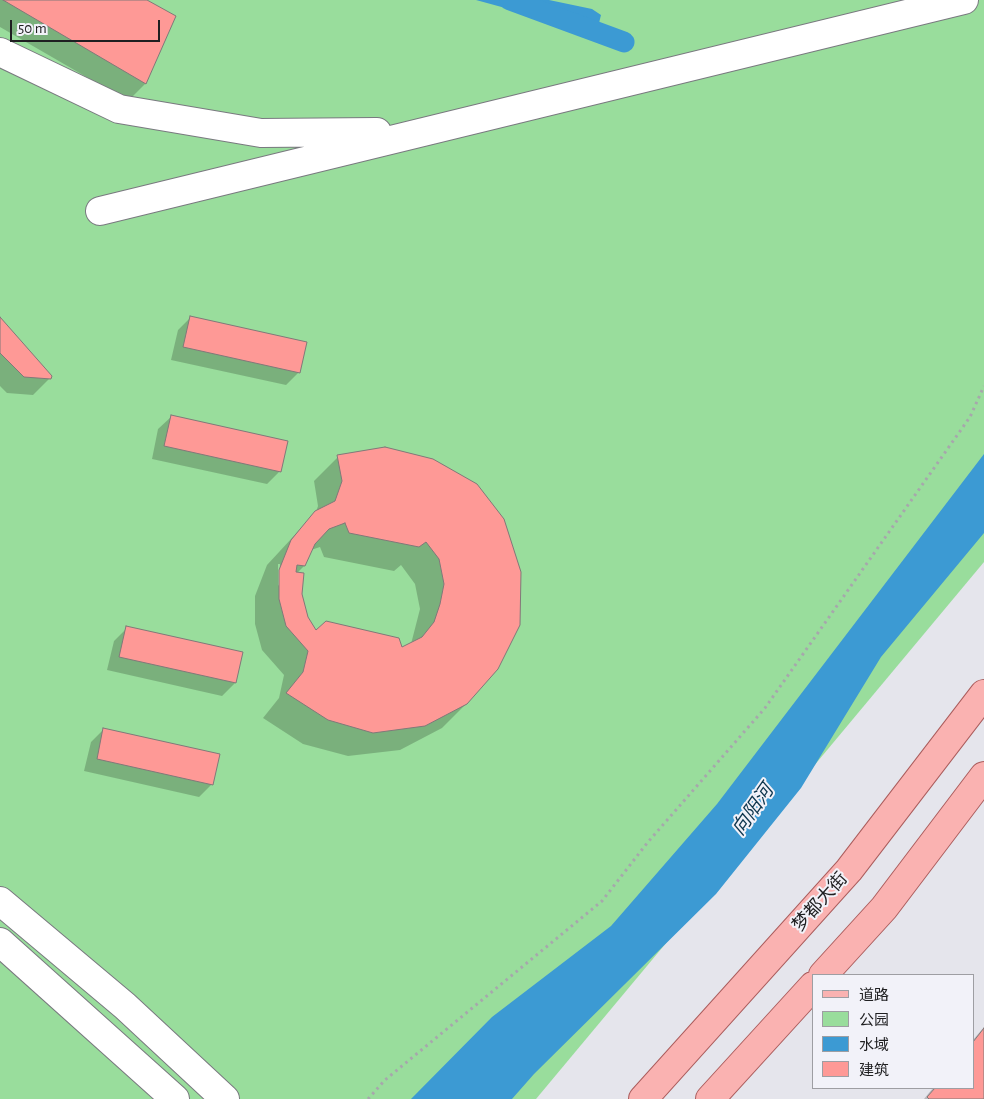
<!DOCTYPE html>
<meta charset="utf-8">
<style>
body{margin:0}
#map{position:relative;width:984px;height:1099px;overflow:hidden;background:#e5e5ec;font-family:"Alegreya Sans","Noto Sans SC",sans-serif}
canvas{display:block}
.legend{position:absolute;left:812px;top:974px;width:162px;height:115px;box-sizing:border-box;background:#f2f2f9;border:1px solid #9e9ea3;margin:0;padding:6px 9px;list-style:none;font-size:15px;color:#1f1f21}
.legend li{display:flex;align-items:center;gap:10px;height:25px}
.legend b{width:25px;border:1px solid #9e9ea3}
.scale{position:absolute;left:10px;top:20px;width:150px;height:22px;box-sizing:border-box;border:2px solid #1f1f21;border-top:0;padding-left:6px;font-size:15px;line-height:18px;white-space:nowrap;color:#1f1f21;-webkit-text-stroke:4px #f2f2f9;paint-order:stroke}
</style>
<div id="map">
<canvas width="984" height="1099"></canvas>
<ul class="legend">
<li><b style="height:6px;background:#fab2b1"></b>道路</li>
<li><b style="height:14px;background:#99dd9c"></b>公园</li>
<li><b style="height:14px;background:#3c9ad3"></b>水域</li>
<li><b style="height:14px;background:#fe9996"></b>建筑</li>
</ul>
<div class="scale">50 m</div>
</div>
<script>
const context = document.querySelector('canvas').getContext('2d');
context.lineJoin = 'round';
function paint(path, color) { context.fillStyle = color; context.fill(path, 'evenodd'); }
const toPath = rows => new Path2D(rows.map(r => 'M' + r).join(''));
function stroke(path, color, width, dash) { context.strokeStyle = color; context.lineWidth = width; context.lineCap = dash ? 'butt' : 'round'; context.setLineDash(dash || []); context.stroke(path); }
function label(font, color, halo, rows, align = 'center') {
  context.font = font + ' "Alegreya Sans","Noto Sans SC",sans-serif'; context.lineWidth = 4; context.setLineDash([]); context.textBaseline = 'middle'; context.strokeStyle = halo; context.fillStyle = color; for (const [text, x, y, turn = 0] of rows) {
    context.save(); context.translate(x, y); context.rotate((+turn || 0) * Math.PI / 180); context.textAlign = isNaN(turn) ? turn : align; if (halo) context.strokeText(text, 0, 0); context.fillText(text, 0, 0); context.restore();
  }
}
const green = toPath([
 [0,0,984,0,984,562,536,1099,0,1099]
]);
const water = toPath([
 [476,0,549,0,592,9,601,15,599,23,589,29,571,26],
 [984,454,984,533,881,657,801,788,716,894,534,1074,512,1099,411,1099,492,1017,611,926,717,804]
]);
const shadow = toPath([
 [0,0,144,0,175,17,145,84,128,101,0,27],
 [191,317,299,372,286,385,171,360,178,330],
 [0,319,50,378,33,395,7,393,0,386],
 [171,417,279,472,267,484,152,459,158,429],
 [338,457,432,460,467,703,442,728,400,750,348,756,303,744,263,718,279,698,284,675,262,650,255,624,255,596,267,565,316,512,318,506,314,481],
 [320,547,324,557,394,571,401,565,415,584,420,609,411,644,401,649,316,632,307,618,297,573,304,566,311,550],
 [278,564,280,564,280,583,278,586],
 [127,628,242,653,235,683,222,696,107,670,114,641],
 [104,729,212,784,199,797,84,771,91,742],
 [984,1027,984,1099,924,1099,933,1088,973,1088,973,1040]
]);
const canal = toPath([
 [510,0,624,42]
]);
const building = toPath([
 [3,0,147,0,176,16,146,84,3,0],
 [190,316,307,342,300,373,183,347,190,316],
 [0,317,52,376,51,379,24,377,0,353,0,317],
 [171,415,288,441,281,472,164,446,171,415],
 [385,447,433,459,477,484,504,519,521,572,520,625,498,669,467,704,425,726,373,733,328,720,286,693,303,672,308,651,286,626,279,599,279,570,291,540,315,511,335,501,342,481,337,455,385,447],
 [345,523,349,533,419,547,426,542,439,559,444,584,440,604,434,622,422,637,402,647,399,638,326,621,316,630,308,617,302,594,304,573,296,572,297,565,305,566,315,544,329,529,345,523],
 [126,626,243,652,236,683,119,657,126,626],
 [103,728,220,754,213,785,97,759,103,728],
 [984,1028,984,1099,929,1099,927,1097,935,1088,973,1088,973,1042,984,1028]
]);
const path = toPath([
 [368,1099,385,1080,602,901,648,842,765,708,970,417,984,386]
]);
const minor = toPath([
 [0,52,119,109,261,133,377,132],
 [100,211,964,0],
 [0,901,125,1006,225,1099],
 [0,942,175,1099]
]);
const major = toPath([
 [823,975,884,908,984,776],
 [643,1099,849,870,984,694],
 [710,1099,813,986]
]);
const streetNames = [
 ["梦都大街",820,902,-48]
];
const waterNames = [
 ["向阳河",753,810,-55]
];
paint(green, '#99dd9c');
paint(water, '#3c9ad3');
paint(shadow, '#0003');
stroke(canal, '#3c9ad3', 21);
paint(building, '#fe9996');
stroke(building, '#817979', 1);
stroke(minor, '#79797f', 30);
stroke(major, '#ab5d5d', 30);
stroke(path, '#a7a7ac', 3, [2.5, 4]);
stroke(minor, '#fff', 28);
stroke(major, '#fab2b1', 28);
label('18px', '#1f1f21', '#f2f2f9', streetNames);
label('italic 19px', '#0d354d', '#f2f2f9', waterNames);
</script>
